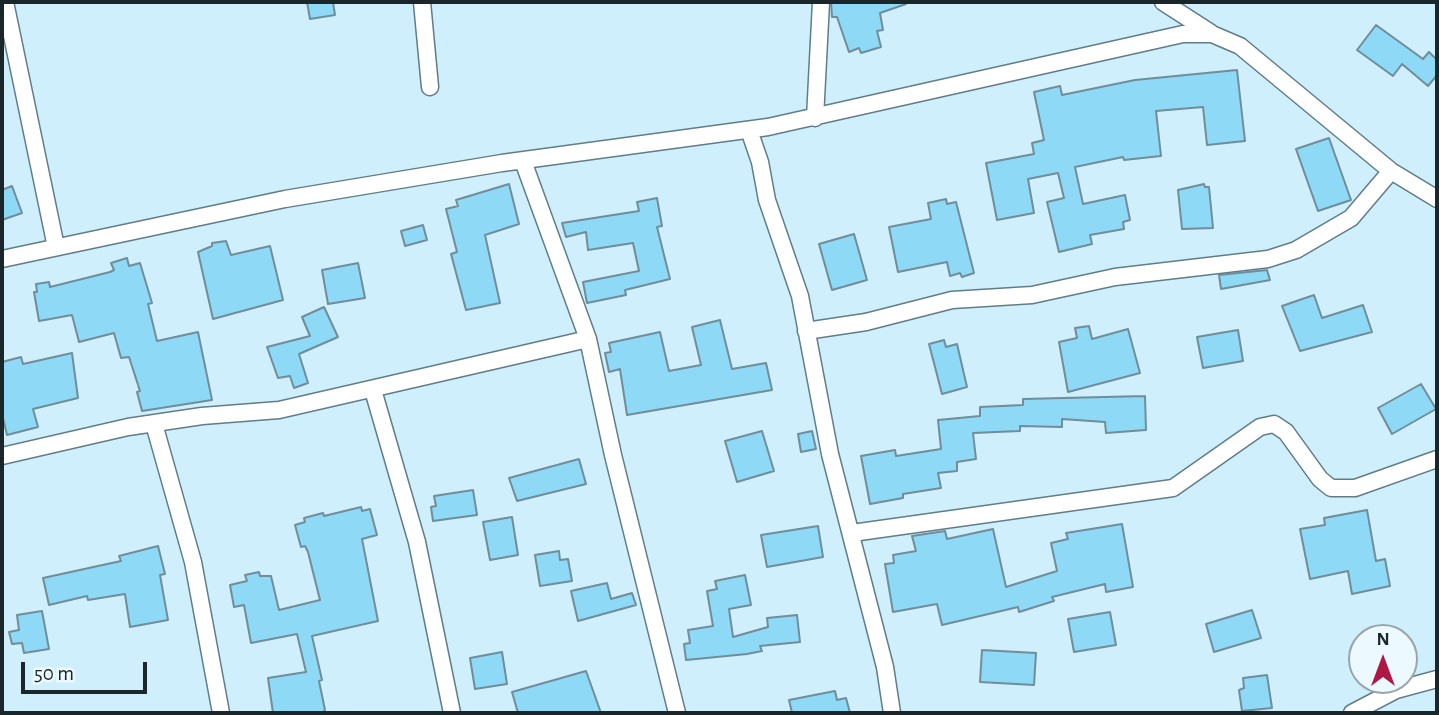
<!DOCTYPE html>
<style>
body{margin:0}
#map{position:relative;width:1439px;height:715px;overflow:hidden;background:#cfeffc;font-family:"Alegreya Sans",sans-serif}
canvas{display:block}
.frame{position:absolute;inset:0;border:4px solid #1a262a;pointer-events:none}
.north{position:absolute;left:1348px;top:624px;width:70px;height:70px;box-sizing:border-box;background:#ecf9fe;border:2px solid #98a5a9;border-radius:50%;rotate:0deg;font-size:19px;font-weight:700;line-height:28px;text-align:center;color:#1a262a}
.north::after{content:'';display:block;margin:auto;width:24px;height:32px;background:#ad1943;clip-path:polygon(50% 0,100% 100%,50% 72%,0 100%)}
.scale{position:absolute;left:21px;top:662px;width:126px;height:32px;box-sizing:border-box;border:4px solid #1a262a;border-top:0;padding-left:9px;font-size:21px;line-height:24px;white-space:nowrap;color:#1a262a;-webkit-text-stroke:5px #ecf9fe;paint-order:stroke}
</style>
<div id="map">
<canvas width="1439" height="715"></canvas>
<div class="frame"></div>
<div class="north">N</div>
<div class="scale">50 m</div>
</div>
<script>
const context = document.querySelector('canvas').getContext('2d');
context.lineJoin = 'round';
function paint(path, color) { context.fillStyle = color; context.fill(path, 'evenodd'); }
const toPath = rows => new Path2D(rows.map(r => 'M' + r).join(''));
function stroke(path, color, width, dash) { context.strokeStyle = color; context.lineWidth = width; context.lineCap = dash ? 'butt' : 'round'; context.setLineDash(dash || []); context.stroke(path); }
const building = toPath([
 [307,2,333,2,335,15,310,19,307,2],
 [831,2,905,2,906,4,880,13,883,30,877,31,881,47,861,53,859,48,849,52,837,17,832,17,831,2],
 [1376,25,1423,59,1429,52,1437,60,1437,75,1428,86,1402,64,1393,76,1357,50,1376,25],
 [1237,70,1245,141,1207,145,1203,107,1156,111,1161,156,1124,160,1123,157,1075,167,1083,204,1125,195,1130,220,1123,222,1124,229,1090,235,1092,244,1059,252,1047,202,1064,198,1058,173,1028,179,1034,213,997,220,986,163,1034,154,1032,143,1044,140,1034,92,1060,86,1062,95,1135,80,1237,70],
 [1329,138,1351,200,1318,211,1296,149,1329,138],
 [509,184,519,224,485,235,500,303,466,310,451,254,457,252,446,209,458,206,456,200,509,184],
 [1204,184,1205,187,1209,187,1213,228,1182,229,1178,190,1204,184],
 [12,186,22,213,2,220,2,190,12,186],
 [657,198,662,226,657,227,670,279,625,290,626,295,587,303,583,282,639,271,633,243,588,250,586,232,566,237,562,223,639,211,637,202,657,198],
 [946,199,947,204,956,202,974,273,962,277,960,273,950,276,947,262,898,272,889,227,931,219,928,203,946,199],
 [423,225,427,240,405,246,401,231,423,225],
 [854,234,867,280,832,290,819,244,854,234],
 [226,241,231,255,270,246,283,300,213,319,198,252,212,246,212,243,226,241],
 [127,258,129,266,140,263,152,303,148,304,157,341,198,332,212,400,142,411,137,392,140,391,129,357,121,358,114,333,79,342,72,315,39,321,34,292,37,292,36,284,49,282,50,287,110,272,114,270,111,263,127,258],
 [358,263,365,298,328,304,322,270,358,263],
 [1267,270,1270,280,1221,289,1219,275,1267,270],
 [1314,295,1322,318,1363,305,1372,332,1300,351,1282,306,1314,295],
 [324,307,338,337,299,354,308,383,294,388,290,376,278,378,267,347,310,336,302,317,324,307],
 [720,320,732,369,766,363,772,390,627,415,620,369,609,372,605,353,611,352,609,343,660,332,669,371,701,365,692,327,720,320],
 [1089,326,1092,339,1128,329,1140,373,1068,392,1059,342,1077,338,1075,328,1089,326],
 [1238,330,1243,361,1203,368,1197,337,1238,330],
 [944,340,946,347,957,344,967,387,942,394,929,344,944,340],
 [72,353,78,398,33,409,38,427,7,435,2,414,2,362,21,357,23,364,72,353],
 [1421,384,1436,409,1392,434,1378,408,1421,384],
 [1145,396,1146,430,1106,433,1105,422,1062,419,1062,427,1020,426,1020,431,973,433,976,459,957,462,957,471,938,473,941,488,903,494,903,498,870,504,861,456,895,450,896,456,941,449,938,420,980,416,980,407,1023,405,1023,399,1145,396],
 [762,431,774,471,737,482,725,441,762,431],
 [812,431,816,449,801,452,798,434,812,431],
 [579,459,586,484,517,501,509,478,579,459],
 [473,490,477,515,433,521,431,507,436,506,434,496,473,490],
 [361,507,362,511,370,509,377,535,362,539,378,621,312,636,322,680,319,681,325,710,322,713,273,713,268,678,306,672,297,634,251,643,244,605,234,607,230,585,247,581,245,575,259,572,260,576,271,576,279,610,320,600,308,552,305,546,301,547,295,525,305,522,304,518,323,513,324,516,361,507],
 [1367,510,1376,561,1385,559,1390,586,1352,594,1348,571,1310,579,1300,529,1325,525,1324,518,1367,510],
 [512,517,518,555,490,560,483,522,512,517],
 [1122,524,1133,587,1106,592,1105,584,1052,597,1054,601,1019,612,1018,607,942,625,937,604,893,612,885,564,894,563,893,555,916,551,912,536,945,531,947,539,993,529,1006,587,1057,571,1051,543,1068,539,1066,533,1122,524],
 [818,526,823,557,767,567,761,535,818,526],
 [158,546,165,574,160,575,168,620,130,627,125,594,88,600,87,596,49,605,43,578,121,561,119,556,158,546],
 [559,551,560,560,568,559,572,581,540,586,535,555,559,551],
 [745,575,751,605,729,609,733,637,768,627,767,618,797,615,800,642,760,646,762,651,747,654,686,660,684,644,690,643,688,630,713,626,707,591,717,589,715,581,745,575],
 [607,583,611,599,632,593,636,605,578,621,571,591,607,583],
 [1252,610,1261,638,1214,652,1206,624,1252,610],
 [42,611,49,649,24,653,22,643,12,644,9,632,19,630,17,615,42,611],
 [1110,612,1116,645,1074,652,1068,619,1110,612],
 [982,650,1036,653,1034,685,980,682,982,650],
 [502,652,507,684,475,689,470,658,502,652],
 [586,671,601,713,518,713,512,692,586,671],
 [1267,675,1272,708,1242,711,1239,690,1244,688,1243,678,1267,675],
 [835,691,837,700,846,698,850,713,792,713,789,700,835,691]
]);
const minor = toPath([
 [5,2,56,247],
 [422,2,430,87],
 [1163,2,1211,33],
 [815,118,821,2],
 [749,130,760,162,767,200,800,296,830,454,885,667,892,713],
 [523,161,588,339,613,455,677,713],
 [2,259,285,199,502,163,768,127,1183,34,1212,34,1240,46,1391,171,1437,199],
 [806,331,866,322,952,300,1032,295,1115,277,1268,259,1296,250,1351,218,1391,171],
 [373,390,417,542,452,713],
 [154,424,193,562,221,713],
 [2,456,128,427,202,416,279,410,588,339],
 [852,533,1173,488,1260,427,1274,424,1286,432,1320,479,1331,488,1355,488,1437,459],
 [1352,713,1396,690,1437,679]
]);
paint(building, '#8ed9f6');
stroke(building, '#708d99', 2);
stroke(minor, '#607d88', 19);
stroke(minor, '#fff', 16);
</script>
